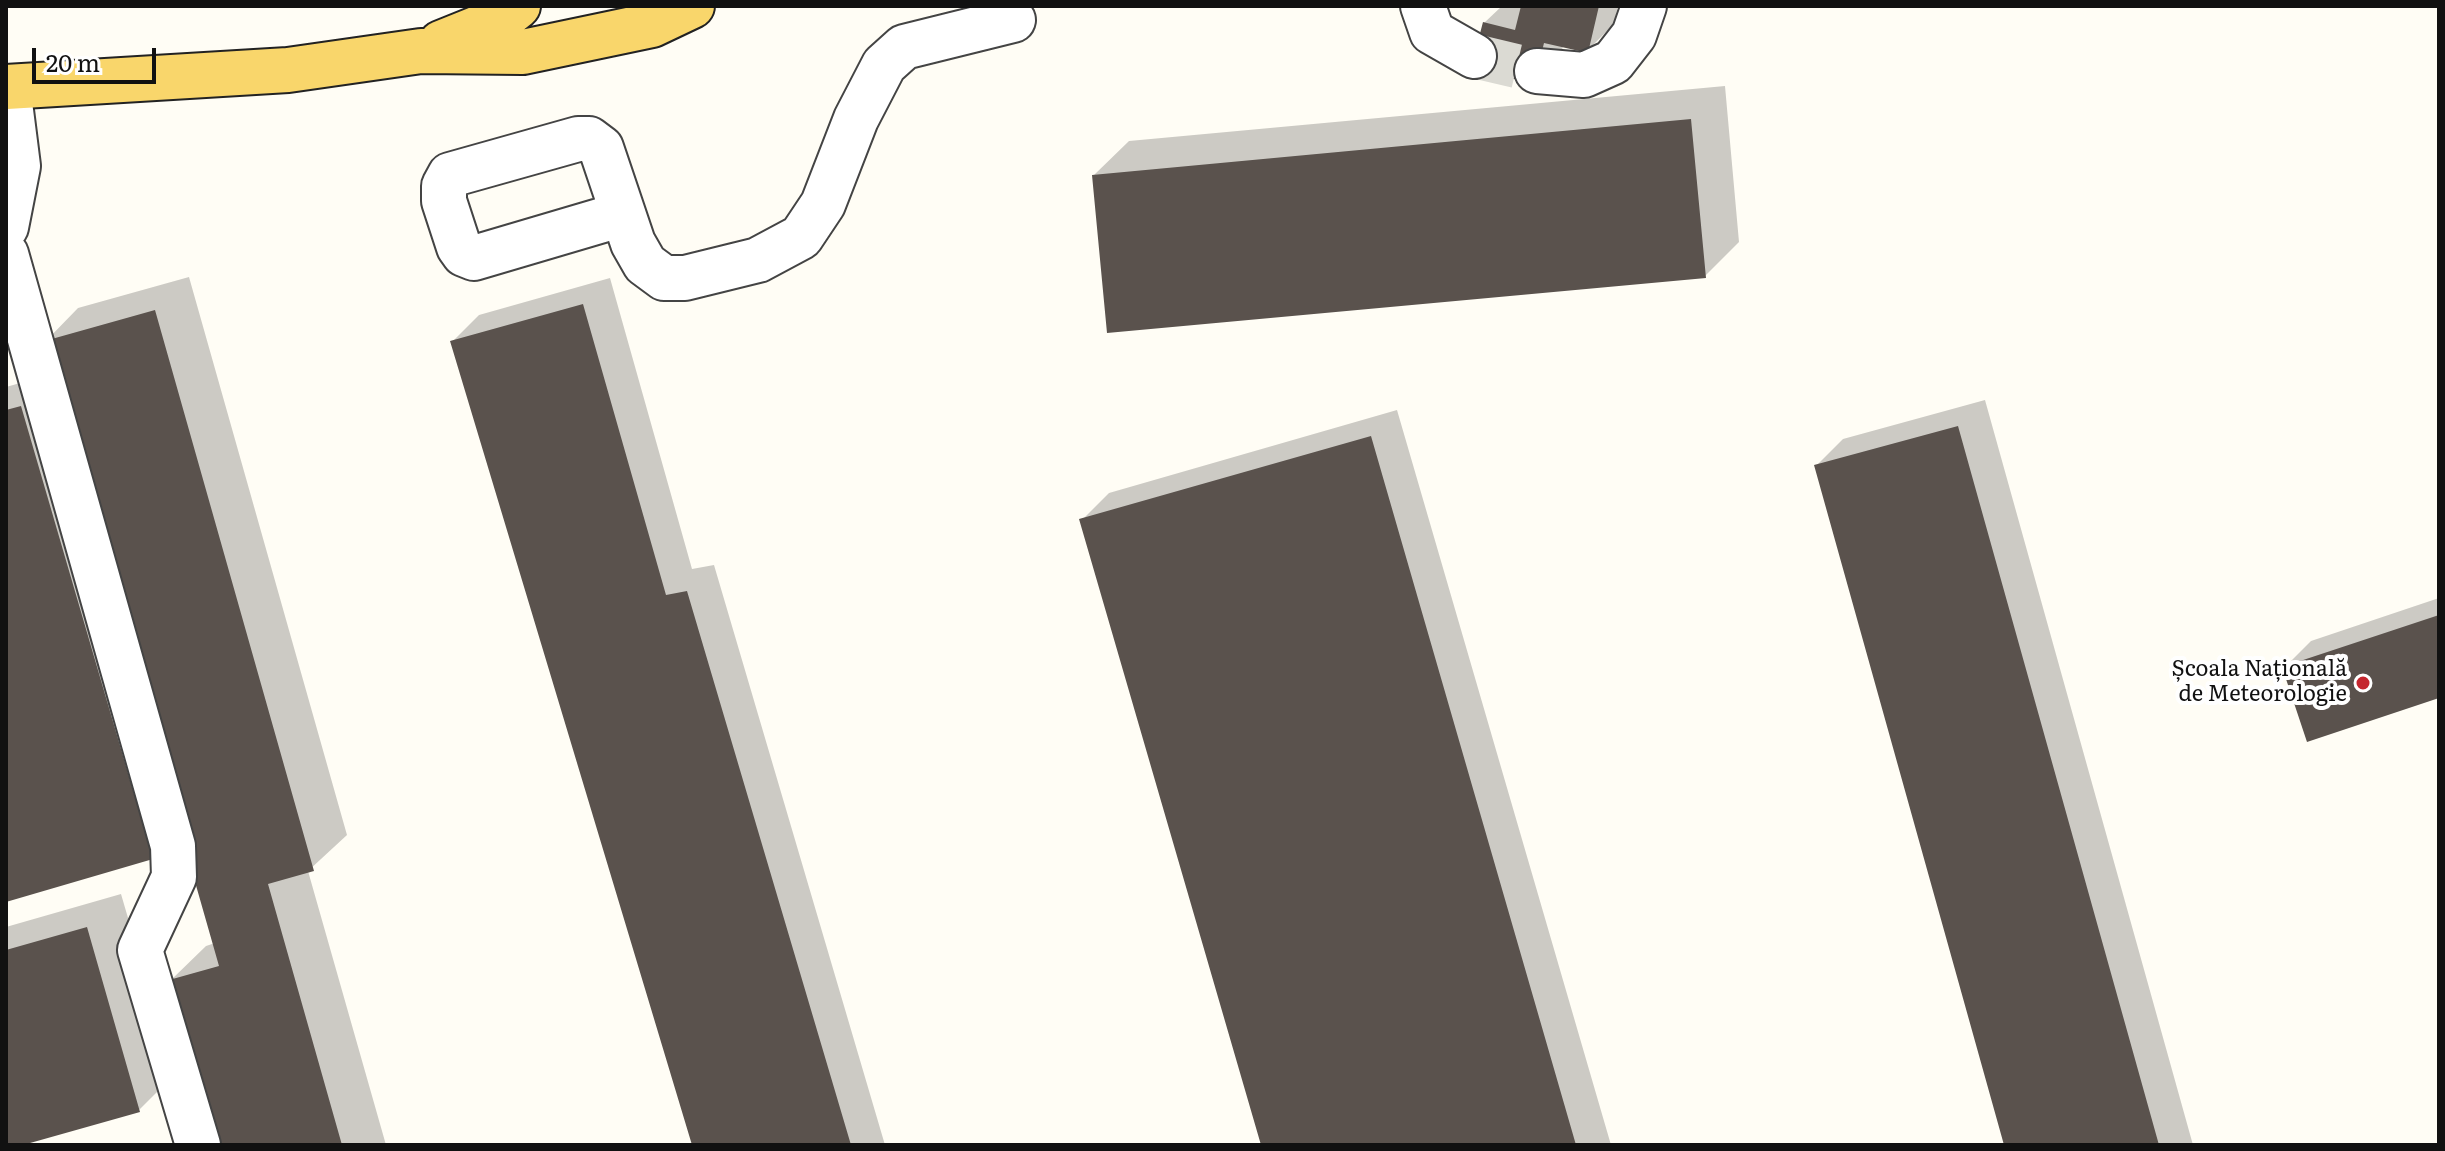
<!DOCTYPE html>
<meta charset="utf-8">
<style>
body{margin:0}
#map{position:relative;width:2445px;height:1151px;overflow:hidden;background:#fffdf5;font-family:Literata,serif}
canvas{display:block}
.frame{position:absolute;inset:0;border:8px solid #111;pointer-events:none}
.scale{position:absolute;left:32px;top:48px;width:124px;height:36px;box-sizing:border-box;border:4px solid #111;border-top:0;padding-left:10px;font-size:24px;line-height:28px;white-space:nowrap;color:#111;-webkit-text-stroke:6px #fff;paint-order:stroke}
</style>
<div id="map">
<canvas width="2445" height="1151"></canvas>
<div class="frame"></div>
<div class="scale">20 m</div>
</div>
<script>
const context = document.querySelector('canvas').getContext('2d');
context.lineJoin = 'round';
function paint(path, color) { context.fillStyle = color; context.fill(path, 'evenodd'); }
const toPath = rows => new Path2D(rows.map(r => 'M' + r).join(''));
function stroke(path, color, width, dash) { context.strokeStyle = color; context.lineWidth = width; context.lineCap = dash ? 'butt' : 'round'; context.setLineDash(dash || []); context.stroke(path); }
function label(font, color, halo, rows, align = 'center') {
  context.font = font + ' Literata,serif'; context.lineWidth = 8; context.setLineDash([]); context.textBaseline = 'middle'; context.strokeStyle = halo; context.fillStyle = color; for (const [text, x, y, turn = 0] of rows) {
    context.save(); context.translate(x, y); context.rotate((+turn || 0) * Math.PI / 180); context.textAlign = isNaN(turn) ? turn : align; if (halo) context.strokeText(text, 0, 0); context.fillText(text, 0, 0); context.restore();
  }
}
const shadow = toPath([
 [1502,6,1618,6,1614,24,1587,51,1563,46,1561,54,1534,82,1484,23],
 [1725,86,1739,242,1705,276,1094,175,1129,141],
 [189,277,347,835,308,871,386,1145,218,1145,171,980,206,946,215,943,182,828,152,858,6,900,6,387,52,374,44,343,78,308],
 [610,278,692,569,714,565,885,1145,694,1145,452,342,479,315],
 [1985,400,2193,1145,2006,1145,1816,466,1843,439],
 [1397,410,1611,1145,1263,1145,1082,520,1109,493],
 [2439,598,2439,696,2284,668,2311,641],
 [121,894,174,1075,139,1110,6,1145,6,927]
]);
const building = toPath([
 [1521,6,1599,6,1588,53,1544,43,1534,84,1471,68,1483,22,1515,30],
 [1691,119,1706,278,1107,333,1092,175],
 [583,304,666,595,687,591,851,1145,692,1145,450,341],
 [155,310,314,871,268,884,342,1145,216,1145,169,980,219,966,41,342],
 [21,406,153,859,6,902,6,410],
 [1958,426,2159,1145,2004,1145,1814,465],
 [1371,436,1576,1145,1261,1145,1079,519],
 [2439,615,2439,698,2307,742,2282,667],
 [87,927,140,1112,23,1145,6,1145,6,950]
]);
const minorTunnel = toPath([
 [1474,56,1537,71]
]);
const minor = toPath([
 [1423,6,1432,32,1474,56],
 [1537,71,1584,75,1613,62,1634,35,1644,6],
 [623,214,474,258,464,254,459,247,444,201,444,186,450,175,578,139,589,139,601,148,633,243,645,264,664,278,685,278,758,260,801,237,823,204,856,119,884,65,904,47,1013,20],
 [6,227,18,166,8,87],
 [6,254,173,846,174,877,140,950,198,1145]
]);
const major = toPath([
 [441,43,503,18,518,6],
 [6,87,288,70,421,51,523,52,652,25,692,6]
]);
const markers = [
 [2363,683,8,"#c4262e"]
];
const poiNames = [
 ["Școala Națională",2347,670],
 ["de Meteorologie",2347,695]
];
paint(shadow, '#0003');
paint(building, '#5a524d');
stroke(minorTunnel, '#dbdad3', 44, [44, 22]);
stroke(minor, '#444', 48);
stroke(major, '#222', 48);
stroke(minor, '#fff', 44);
stroke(major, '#f9d66b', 44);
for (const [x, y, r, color] of markers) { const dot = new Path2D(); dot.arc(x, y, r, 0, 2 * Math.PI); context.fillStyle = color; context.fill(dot); stroke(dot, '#fff', 3); }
label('22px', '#111', '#fff', poiNames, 'right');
</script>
